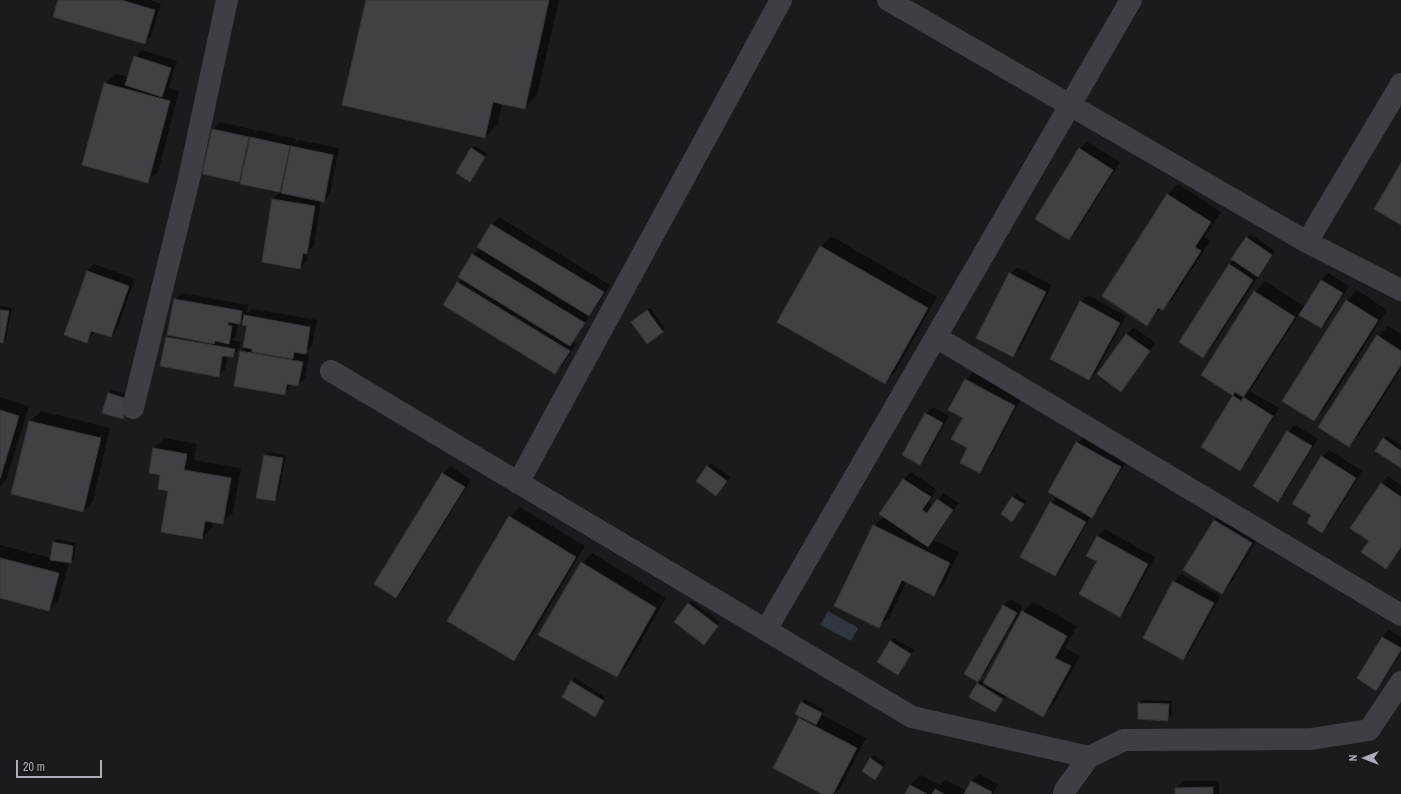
<!DOCTYPE html>
<style>
body{margin:0}
#map{position:relative;width:1401px;height:794px;overflow:hidden;background:#1b1b1d;font-family:"Archivo Narrow",sans-serif}
canvas{display:block}
.north{position:absolute;left:1345px;top:738px;width:40px;height:40px;-webkit-text-stroke:3px #161618;paint-order:stroke;rotate:270deg;font-size:11px;font-weight:700;line-height:16px;text-align:center;color:#adaebc}
.north::after{content:'';display:block;margin:auto;width:14px;height:18px;background:#adaebc;clip-path:polygon(50% 0,100% 100%,50% 72%,0 100%)}
.scale{position:absolute;left:16px;top:760px;width:86px;height:18px;box-sizing:border-box;border:2px solid #adaebc;border-top:0;padding-left:5px;font-size:12px;line-height:14px;white-space:nowrap;color:#adaebc;-webkit-text-stroke:3px #161618;paint-order:stroke}
</style>
<div id="map">
<canvas width="1401" height="794"></canvas>
<div class="north">N</div>
<div class="scale">20 m</div>
</div>
<script>
const context = document.querySelector('canvas').getContext('2d');
context.lineJoin = 'round';
function paint(path, color) { context.fillStyle = color; context.fill(path, 'evenodd'); }
const toPath = rows => new Path2D(rows.map(r => 'M' + r).join(''));
function stroke(path, color, width, dash) { context.strokeStyle = color; context.lineWidth = width; context.lineCap = dash ? 'butt' : 'round'; context.setLineDash(dash || []); context.stroke(path); }
const water = toPath([
 [828,611,858,628,851,641,820,625]
]);
const shadow = toPath([
 [59,0,150,0,161,4,151,36,144,43],
 [367,0,559,0,537,95,524,108,502,103,498,124,485,137],
 [142,50,177,61,169,88,179,91,158,172,147,182,105,84,115,74,129,77,135,57],
 [220,122,255,130,254,134,258,130,296,139,295,144,299,140,339,148,330,194,323,201,321,200,314,246,309,250,307,261,300,268,263,261,273,199,280,192,283,192,284,187,279,191,243,178,239,181,213,129],
 [1087,142,1120,162,1076,232,1069,239,1036,218,1080,148],
 [475,146,487,153,470,180,472,149],
 [1178,184,1221,212,1205,237,1210,241,1173,299,1162,309,1161,308,1146,324,1168,194],
 [499,217,610,285,573,342,576,344,562,366,555,373,458,283,462,279,473,255,480,248,478,247,492,224],
 [1250,234,1275,251,1210,350,1203,357,1180,342],
 [831,236,937,297,895,372,884,383,821,247],
 [94,264,135,279,117,329,110,336,95,331,87,342,87,271],
 [1017,267,1052,285,1020,349,1013,356,1010,274],
 [1328,273,1349,286,1328,320,1321,327,1299,314,1250,391,1279,408,1246,463,1240,469,1234,395,1202,375,1255,292,1265,281,1305,307,1321,280],
 [1357,290,1387,310,1324,410,1313,420,1347,301],
 [182,293,248,305,247,313,252,309,317,320,312,346,304,354,309,355,305,378,298,385,292,384,284,394,241,351,244,348,248,325,244,318,238,322,236,336,231,340,241,342,239,349,232,356,228,356,225,369,218,376,162,366,175,300],
 [1088,295,1126,316,1096,372,1089,379,1081,302],
 [0,306,12,308,6,339,3,342,0,341],
 [650,308,665,328,662,331,636,319],
 [1388,326,1401,334,1401,369,1359,435,1348,445,1378,336],
 [1133,327,1156,343,1120,390,1098,374],
 [973,372,1021,399,986,465,979,472,969,448,964,417,950,410,966,379],
 [112,390,131,395,126,414,123,417,109,393],
 [0,397,29,406,6,480,0,486],
 [933,407,949,416,927,456,920,463,903,454,926,413],
 [41,411,110,428,93,501,83,511,30,421],
 [1295,425,1318,439,1285,493,1278,500,1255,486,1288,432],
 [1084,436,1127,460,1099,509,1091,516,1062,568,1055,575,1051,503,1057,496,1077,443],
 [1387,436,1401,445,1401,467,1384,439],
 [164,438,197,444,194,460,241,468,233,513,222,523,213,522,212,528,202,538,170,490,162,474,154,448],
 [1329,450,1362,471,1329,525,1322,532,1312,515,1322,457],
 [269,452,286,455,278,497,274,500,265,456],
 [711,463,730,477,716,495,697,481],
 [450,466,471,480,403,590,396,596,375,584,443,473],
 [911,472,937,490,929,502,933,506,944,493,959,503,934,540,959,552,944,584,934,595,907,581,889,617,879,627,874,526,884,516,881,514,904,479],
 [1388,476,1401,485,1401,549,1386,568,1370,541,1351,528,1381,483],
 [1016,494,1026,501,1015,517,1002,514],
 [520,507,585,546,524,649,514,660,510,517],
 [1221,513,1259,536,1229,586,1222,593,1184,570,1214,520],
 [1105,529,1155,557,1126,609,1119,615,1098,561,1088,555,1098,536],
 [57,539,76,543,74,559,69,562,59,599,49,609,0,597,0,545,51,558,54,543],
 [592,553,666,598,627,665,617,676,582,563],
 [1181,574,1220,596,1190,652,1183,659,1144,637,1174,581],
 [1011,599,1023,606,984,674,978,681,965,674,1004,605],
 [692,601,720,622,707,640,689,604],
 [1033,602,1077,626,1065,648,1080,656,1053,705,1043,715,1006,695,995,711,978,684,981,680,984,682,1023,612],
 [1389,630,1401,637,1401,653,1383,682,1376,689,1382,637],
 [894,638,914,650,898,674,879,662],
 [575,678,605,697,596,713,563,696],
 [805,699,825,710,822,715,866,738,841,787,834,794,824,794,800,719,802,717,802,703],
 [1143,700,1172,701,1171,716,1168,720,1139,703],
 [874,755,886,763,875,778,871,759],
 [979,774,998,784,993,794,906,794,910,785,921,775,940,785,946,780,967,791,972,781],
 [1183,781,1219,781,1219,794,1176,794,1176,788]
]);
const building = toPath([
 [58,0,121,0,155,10,145,44,53,17,58,0],
 [366,0,549,0,525,109,493,102,485,138,342,105,366,0],
 [134,56,171,68,162,97,125,85,134,56],
 [104,83,170,101,148,183,82,165,104,83],
 [212,129,249,137,239,182,202,174,212,129],
 [250,137,290,146,280,192,240,184,250,137],
 [291,146,333,155,324,202,281,193,291,146],
 [471,148,485,157,470,182,456,173,471,148],
 [1079,148,1113,170,1069,240,1035,219,1079,148],
 [1401,163,1401,225,1374,209,1401,163],
 [1167,194,1211,222,1195,247,1201,251,1163,310,1158,308,1147,326,1102,296,1167,194],
 [272,199,315,206,307,254,303,253,300,269,262,262,272,199],
 [491,224,604,292,589,316,477,247,491,224],
 [1246,237,1272,255,1258,277,1231,259,1246,237],
 [820,246,928,308,885,384,777,322,820,246],
 [472,254,585,323,570,346,458,277,472,254],
 [1229,264,1253,280,1203,358,1179,342,1229,264],
 [87,271,129,286,111,337,91,331,87,343,64,335,87,271],
 [1009,273,1046,292,1013,357,976,338,1009,273],
 [1321,280,1343,293,1321,328,1299,315,1321,280],
 [457,282,570,351,555,374,443,305,457,282],
 [1254,291,1295,317,1241,401,1201,375,1254,291],
 [174,299,242,311,240,324,228,322,228,325,232,326,229,344,215,341,214,344,167,335,174,299],
 [1346,300,1378,320,1314,421,1282,401,1346,300],
 [1080,301,1120,323,1089,380,1050,359,1080,301],
 [0,310,9,311,3,343,0,342,0,310],
 [647,310,663,332,647,344,631,322,647,310],
 [244,315,310,327,306,354,294,352,293,359,252,352,252,349,243,347,247,326,242,325,244,315],
 [1126,334,1150,351,1121,392,1097,374,1126,334],
 [1377,335,1401,351,1401,365,1349,447,1318,427,1377,335],
 [166,337,235,349,233,357,222,356,219,377,160,366,166,337],
 [240,351,303,362,298,386,287,384,285,395,234,386,240,351],
 [965,379,1015,406,980,473,960,463,967,448,951,439,963,418,948,410,965,379],
 [1235,392,1273,416,1240,471,1201,447,1235,392],
 [108,393,128,399,123,419,102,413,108,393],
 [0,410,19,416,0,479,0,410],
 [925,413,943,423,920,465,902,455,925,413],
 [29,421,101,438,83,512,11,494,29,421],
 [1287,431,1312,446,1278,502,1253,486,1287,431],
 [1383,438,1401,451,1401,468,1375,451,1383,438],
 [1076,442,1121,467,1092,518,1048,492,1076,442],
 [153,448,187,454,184,470,231,478,223,524,205,521,202,539,161,532,168,491,158,489,160,475,149,473,153,448],
 [264,455,283,458,275,501,256,498,264,455],
 [1321,456,1356,478,1322,533,1307,523,1311,515,1292,504,1321,456],
 [707,466,727,481,716,496,696,481,707,466],
 [442,473,465,487,396,598,374,584,442,473],
 [903,479,931,497,922,510,927,513,937,499,953,510,928,547,879,514,903,479],
 [1381,483,1401,497,1401,547,1386,569,1361,552,1369,541,1350,528,1381,483],
 [1012,497,1024,504,1012,522,1001,514,1012,497],
 [1050,502,1086,522,1055,576,1020,557,1050,502],
 [509,516,576,557,514,661,447,621,509,516],
 [1214,520,1252,543,1222,594,1183,570,1214,520],
 [873,525,950,563,934,596,902,580,879,628,834,606,873,525],
 [1097,536,1148,564,1120,617,1079,594,1097,561,1086,556,1097,536],
 [53,542,73,546,71,563,50,560,53,542],
 [0,558,59,573,49,611,0,598,0,558],
 [581,562,656,608,617,677,538,635,581,562],
 [1173,581,1214,603,1183,660,1143,638,1173,581],
 [688,603,718,626,704,645,674,622,688,603],
 [1003,605,1017,613,978,682,964,674,1003,605],
 [1022,611,1067,636,1055,658,1071,666,1043,717,983,683,1022,611],
 [1382,637,1401,648,1401,650,1376,691,1357,678,1382,637],
 [890,641,911,654,898,675,877,662,890,641],
 [571,681,604,701,595,717,562,697,571,681],
 [977,683,1003,699,995,712,969,697,977,683],
 [801,702,822,713,816,725,795,714,801,702],
 [1138,703,1169,704,1168,721,1138,719,1138,703],
 [799,718,857,748,833,794,822,794,773,768,799,718],
 [870,758,883,767,875,780,862,771,870,758],
 [971,781,992,792,991,794,964,794,971,781],
 [910,785,912,786,927,794,905,794,910,785],
 [1213,787,1213,794,1175,794,1175,788,1213,787],
 [935,789,944,794,932,794,935,789]
]);
const minor = toPath([
 [888,0,1307,242,1401,290],
 [1307,242,1401,84],
 [936,337,1401,615],
 [331,371,912,717,1089,757],
 [133,408,188,183,227,0],
 [518,483,781,0],
 [766,630,1131,0],
 [1064,794,1065,790,1089,757,1124,740,1311,739,1369,730,1401,682]
]);
paint(water, '#303541');
paint(shadow, '#0007');
paint(building, '#414044');
stroke(building, '#363539', 1);
stroke(minor, '#3e3e44', 22);
</script>
